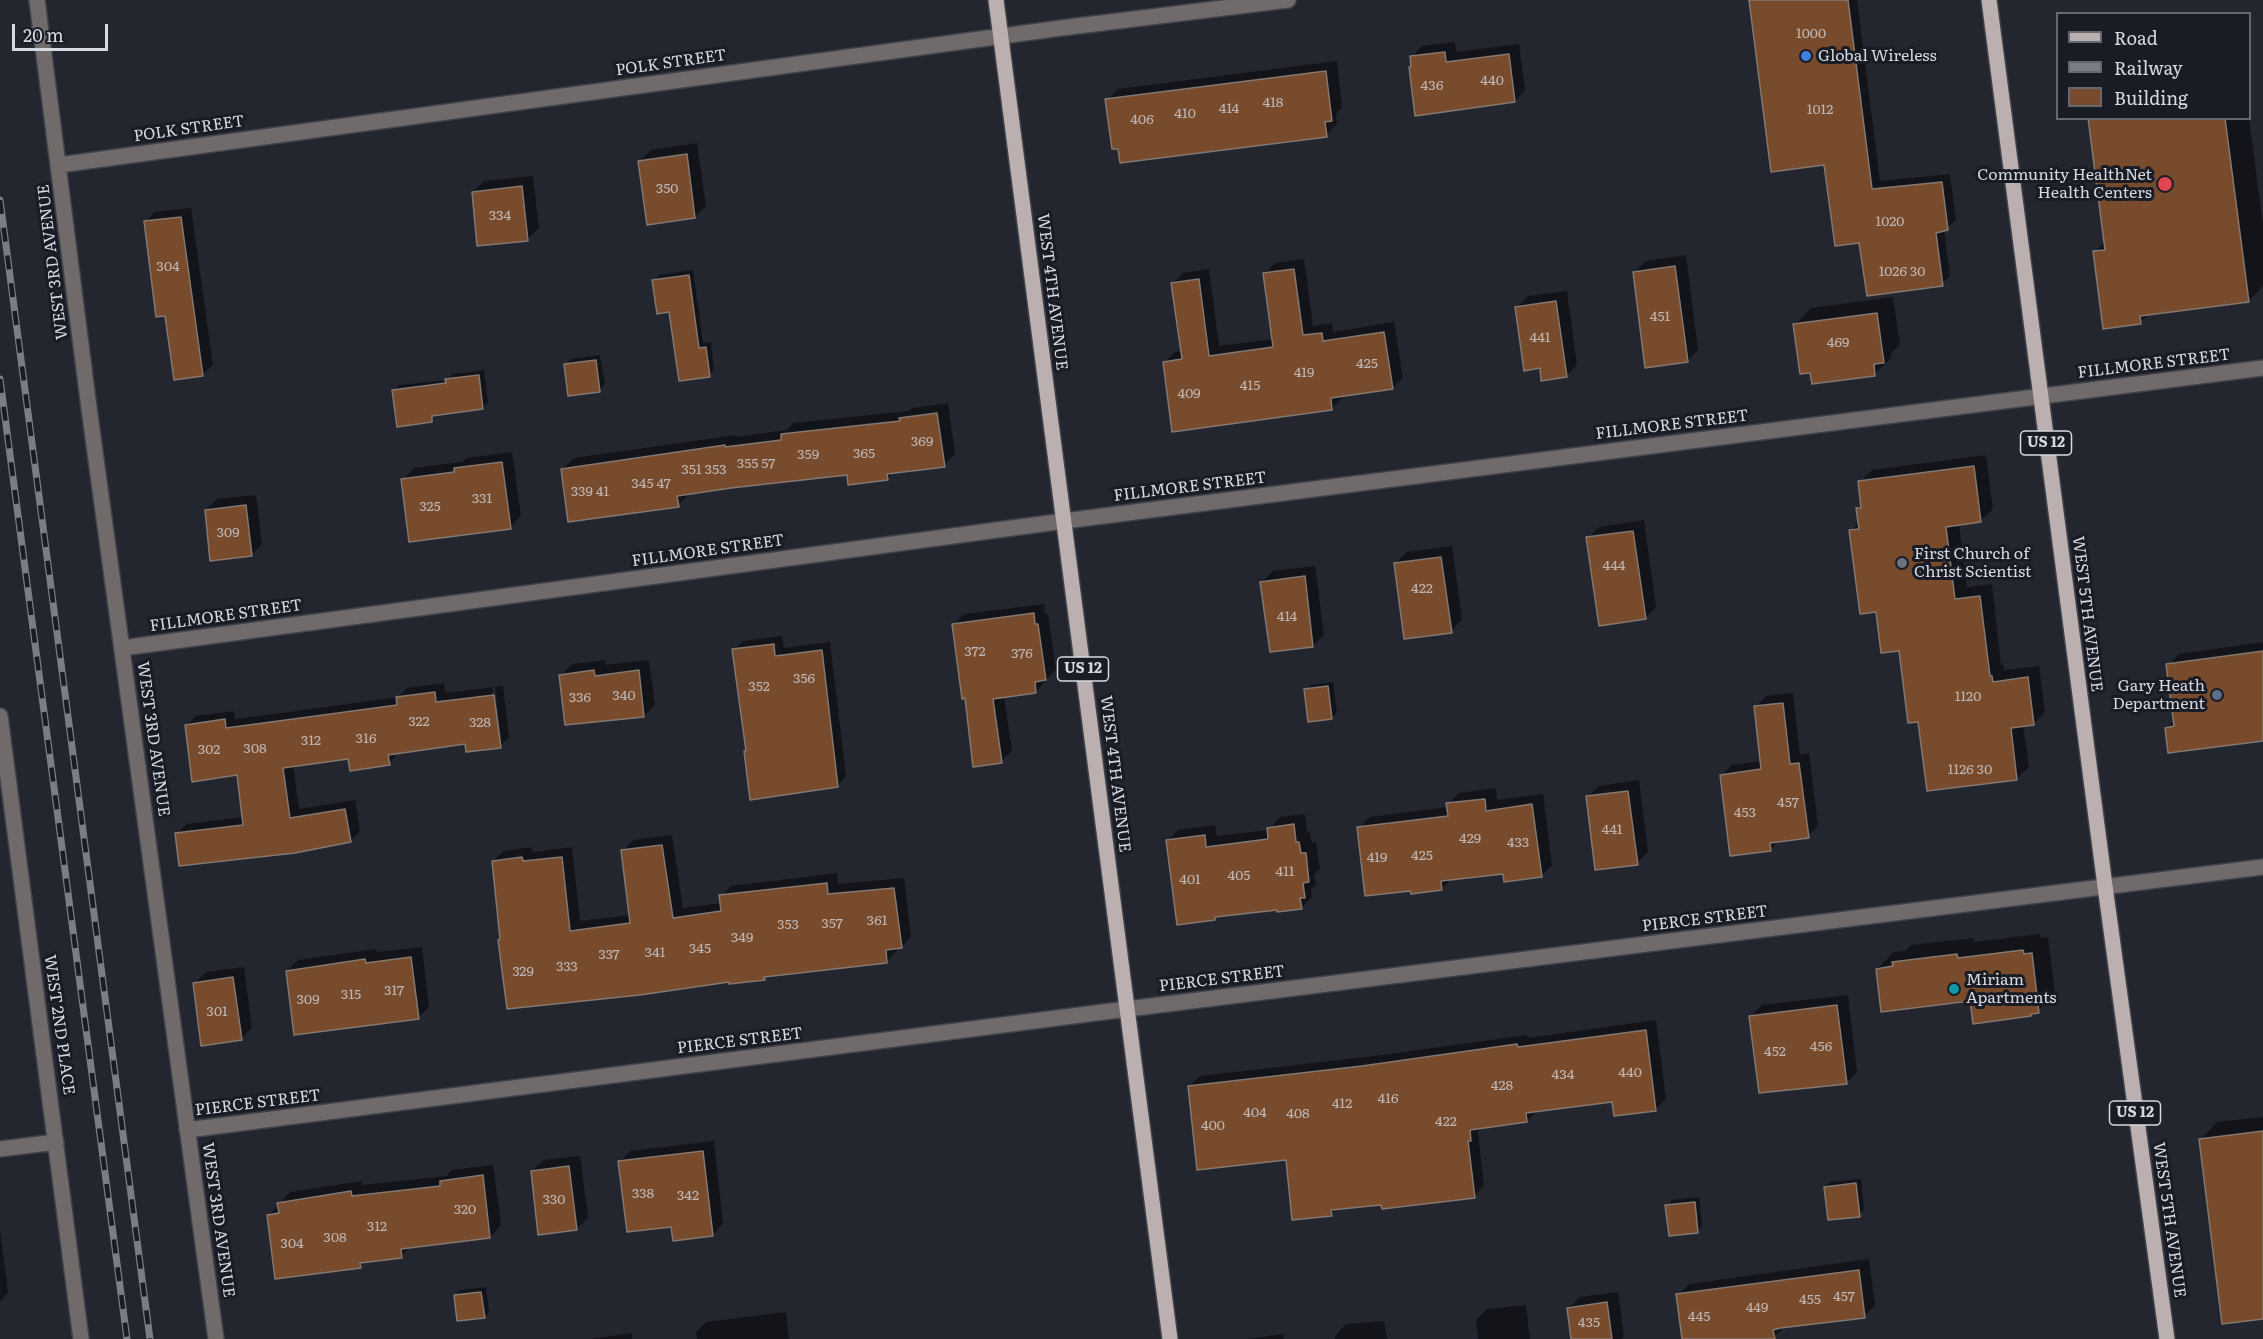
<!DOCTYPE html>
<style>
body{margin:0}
#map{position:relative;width:2263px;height:1339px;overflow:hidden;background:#23262f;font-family:Literata,serif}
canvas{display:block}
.legend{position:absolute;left:2056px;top:12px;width:195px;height:108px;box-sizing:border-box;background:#1a1c25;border:2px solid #666870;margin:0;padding:8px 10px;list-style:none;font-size:18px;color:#d7d9e0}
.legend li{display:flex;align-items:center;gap:12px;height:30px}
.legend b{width:30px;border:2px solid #666870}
.scale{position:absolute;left:12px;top:24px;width:96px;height:27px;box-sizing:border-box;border:3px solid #d7d9e0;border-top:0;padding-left:8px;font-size:18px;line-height:21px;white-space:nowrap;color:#d7d9e0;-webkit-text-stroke:4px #1a1c25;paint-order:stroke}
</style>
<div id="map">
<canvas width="2263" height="1339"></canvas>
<ul class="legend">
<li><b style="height:8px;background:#bcafaf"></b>Road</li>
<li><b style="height:8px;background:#7b7d85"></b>Railway</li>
<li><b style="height:16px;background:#784b2d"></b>Building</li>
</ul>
<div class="scale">20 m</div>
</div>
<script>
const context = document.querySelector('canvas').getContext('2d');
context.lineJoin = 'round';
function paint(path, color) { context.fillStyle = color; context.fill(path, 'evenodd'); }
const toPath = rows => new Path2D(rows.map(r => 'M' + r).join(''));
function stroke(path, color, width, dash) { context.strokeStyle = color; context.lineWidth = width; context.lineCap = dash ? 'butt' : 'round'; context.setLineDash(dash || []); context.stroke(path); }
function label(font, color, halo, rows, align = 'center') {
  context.font = font + ' Literata,serif'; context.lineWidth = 6; context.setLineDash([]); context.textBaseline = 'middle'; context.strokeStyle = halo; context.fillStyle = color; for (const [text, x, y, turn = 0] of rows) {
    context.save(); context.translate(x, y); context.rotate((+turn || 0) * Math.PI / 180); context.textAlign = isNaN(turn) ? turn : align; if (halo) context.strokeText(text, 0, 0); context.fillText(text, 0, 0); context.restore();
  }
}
const shadow = toPath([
 [1750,0,1857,0,1880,181,1950,174,1956,220,1944,230,1950,276,1942,284,1861,241],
 [1455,42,1456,52,1519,44,1525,90,1515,101,1410,68,1413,65,1412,57,1422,46],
 [1337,61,1342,108,1336,114,1337,124,1326,135,1119,147,1107,100,1118,89],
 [2090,118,2249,118,2263,225,2263,286,2248,301,2150,313,2140,323,2095,252,2105,241],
 [697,143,706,206,694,217,640,161,651,150],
 [533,176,539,228,527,240,473,192,484,181],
 [191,208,213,365,203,374,145,222,155,212],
 [1686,255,1698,350,1687,361,1634,272,1646,261],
 [1304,259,1313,326,1332,323,1333,332,1394,322,1403,378,1392,388,1341,395,1342,398,1332,409,1165,362,1175,352,1182,351,1173,283,1183,273,1209,269,1219,346,1274,339,1265,273,1275,263],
 [693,270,703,343,711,342,714,370,709,375,654,281,659,275],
 [1567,291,1577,365,1566,376,1541,367,1517,307,1528,296],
 [1893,297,1900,345,1891,353,1892,357,1875,374,1811,371,1795,325,1811,308],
 [600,355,605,385,599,390,565,365,571,359],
 [484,370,488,403,483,408,437,413,432,421,394,391,399,385,447,380,452,374],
 [948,403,955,454,944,465,894,472,887,479,848,473,690,493,678,505,563,469,574,458,736,435,736,437,787,430,793,423,909,411,912,408],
 [512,452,521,516,510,527,403,480,414,468,462,462,467,458],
 [1986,455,1993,509,1980,521,1959,524,1967,587,1992,584,2001,665,2004,665,2004,670,2039,666,2045,712,2033,724,2023,725,2029,767,2016,779,1920,720,1901,649,1878,610,1851,531,1859,522,1857,509,1862,504,1860,482,1872,470],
 [256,495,262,544,251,555,206,510,217,499],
 [1644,520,1656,607,1645,618,1588,538,1599,527],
 [1452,546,1462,620,1451,631,1396,563,1407,552],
 [1315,566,1324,635,1313,646,1262,582,1273,571],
 [1044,604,1045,614,1048,614,1056,669,1036,692,1004,696,1012,751,1001,761,966,697,954,624,964,614],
 [782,636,784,648,830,642,846,776,838,785,745,752,747,750,734,650,743,641],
 [2263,642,2263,739,2166,728,2175,720,2168,665,2179,654],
 [605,660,606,665,649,660,655,705,644,716,561,675,572,664],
 [1333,682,1337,713,1331,718,1306,690,1311,685],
 [444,683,445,693,503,686,509,737,500,746,467,743,398,752,389,764,349,757,293,765,299,809,355,800,360,831,350,841,177,834,186,824,244,817,238,773,186,726,196,716,234,711,235,719,282,713,398,697,407,688],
 [495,687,501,740,498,740,492,688],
 [1793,693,1800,755,1809,753,1818,826,1808,836,1780,840,1770,850,1722,775,1732,765,1762,761,1756,706,1766,696],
 [1639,780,1648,852,1637,863,1587,797,1599,786],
 [1496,788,1497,800,1543,794,1552,865,1541,876,1504,872,1452,878,1442,889,1359,828,1370,817,1448,807,1448,804,1459,793],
 [1305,814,1307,832,1310,831,1312,843,1316,842,1320,869,1314,875,1316,885,1311,889,1312,897,1301,908,1278,908,1217,916,1214,918,1167,841,1178,830,1215,825,1217,836,1269,830,1280,817],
 [672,835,683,908,721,903,721,896,731,886,837,873,838,884,904,878,911,937,901,947,896,948,897,951,886,962,767,975,764,978,502,938,493,861,504,851,532,847,533,852,572,847,580,921,631,915,623,851,633,840],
 [2040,934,2040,938,2048,937,2055,994,2038,1011,2031,1015,1971,999,1877,969,1894,952,1905,951,1911,945,1974,938,1974,942],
 [422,947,429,1007,418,1018,287,971,298,960,376,949,377,952],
 [244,967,252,1028,241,1039,195,983,206,972],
 [1848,995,1857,1072,1846,1083,1751,1016,1762,1005],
 [1656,1020,1666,1099,1655,1110,1613,1100,1538,1110,1527,1121,1481,1127,1478,1132,1484,1186,1474,1196,1337,1208,1331,1214,1287,1158,1189,1087,1200,1076,1374,1056,1527,1035,1528,1038],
 [2263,1117,2263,1318,2201,1139,2217,1122],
 [714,1141,723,1224,712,1235,673,1225,619,1162,630,1151],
 [580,1156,588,1218,576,1229,532,1171,544,1160],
 [493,1165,501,1225,490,1237,411,1246,401,1256,366,1261,360,1267,269,1215,290,1192,362,1181,362,1185,447,1176,452,1170],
 [1861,1179,1864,1210,1859,1215,1825,1187,1830,1182],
 [1699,1197,1702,1226,1697,1232,1667,1205,1672,1200],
 [0,1229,8,1293,0,1301],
 [1869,1259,1875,1305,1864,1316,1785,1326,1774,1337,1757,1339,1683,1339,1678,1295,1689,1284],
 [486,1287,489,1312,484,1317,455,1295,460,1290],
 [1618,1292,1624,1336,1621,1339,1573,1339,1569,1308,1580,1297],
 [1526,1305,1530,1339,1478,1339,1476,1320,1487,1309],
 [786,1312,789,1339,697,1339,696,1332,706,1322],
 [1384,1321,1387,1339,1335,1339,1335,1336,1346,1324],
 [632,1333,632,1339,589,1339],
 [1283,1334,1284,1339,1247,1339]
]);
const building = toPath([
 [1749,0,1848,0,1872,189,1942,182,1948,230,1936,233,1943,286,1867,296,1859,243,1835,246,1824,165,1771,172,1749,0],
 [1445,52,1446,62,1509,54,1515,102,1415,116,1409,67,1411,67,1410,56,1445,52],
 [1326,71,1332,121,1325,122,1327,137,1120,163,1118,149,1112,149,1105,99,1326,71],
 [2088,118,2225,118,2249,302,2140,316,2141,324,2103,329,2093,251,2105,250,2088,118],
 [687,154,695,218,647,225,638,161,687,154],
 [522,186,528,241,477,246,472,192,522,186],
 [181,217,203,376,174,380,165,316,156,317,144,221,181,217],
 [1675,266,1688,362,1645,368,1633,272,1675,266],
 [1294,269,1303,335,1322,333,1323,341,1384,332,1393,389,1331,398,1332,410,1172,432,1163,362,1182,359,1171,283,1199,279,1209,356,1273,347,1263,273,1294,269],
 [689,275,699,348,706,347,710,377,679,381,669,312,657,314,652,280,689,275],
 [1556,301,1567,377,1541,381,1540,368,1524,371,1515,307,1556,301],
 [1877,313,1884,363,1874,364,1875,376,1812,384,1810,373,1800,374,1793,324,1877,313],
 [596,360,600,392,568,396,564,364,596,360],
 [479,375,483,409,432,416,432,422,397,427,392,390,446,383,445,379,479,375],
 [937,413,945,467,887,474,888,480,848,485,847,475,731,488,677,496,679,507,568,522,561,469,725,445,725,447,781,440,781,434,900,421,899,418,937,413],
 [502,462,511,529,409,542,401,479,454,472,454,468,502,462],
 [1974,466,1981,522,1946,527,1955,599,1980,596,1990,676,1992,676,1993,682,2028,677,2034,725,2011,728,2017,780,1927,791,1918,722,1908,723,1899,651,1881,653,1876,612,1860,614,1849,530,1859,529,1856,508,1861,508,1858,481,1974,466],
 [246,505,252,556,210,561,205,510,246,505],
 [1633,531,1646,619,1599,626,1586,537,1633,531],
 [1441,557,1452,633,1404,639,1394,563,1441,557],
 [1305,576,1313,647,1270,652,1260,582,1305,576],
 [1034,613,1035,624,1038,624,1046,680,1035,682,1036,693,993,699,1002,763,973,767,965,698,962,699,952,624,1034,613],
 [774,644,775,656,822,650,838,787,750,800,744,751,746,751,732,649,774,644],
 [2263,651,2263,741,2168,753,2165,728,2174,726,2166,664,2263,651],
 [594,670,595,676,639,670,644,717,565,725,559,675,594,670],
 [1328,686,1332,719,1308,722,1304,689,1328,686],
 [435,692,436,702,494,695,501,748,466,752,465,744,388,755,390,765,350,771,348,759,283,768,290,818,345,809,351,842,295,853,179,866,175,833,243,825,237,775,192,782,185,725,225,719,226,728,271,722,397,705,396,697,435,692],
 [1783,703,1790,764,1799,763,1809,838,1770,843,1771,851,1730,856,1720,775,1761,769,1754,706,1783,703],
 [1628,791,1638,865,1595,870,1586,796,1628,791],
 [1485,799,1486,811,1532,804,1542,877,1504,882,1503,874,1441,881,1442,890,1411,894,1410,891,1365,896,1357,827,1448,816,1446,803,1485,799],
 [1294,824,1296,842,1299,842,1301,853,1306,853,1309,882,1303,883,1305,898,1300,898,1302,909,1277,912,1277,910,1215,917,1215,920,1177,925,1166,840,1205,835,1206,847,1268,839,1267,828,1294,824],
 [662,845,673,918,721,911,719,895,827,883,828,894,894,888,902,948,886,950,887,963,764,977,765,980,729,984,729,982,640,995,507,1009,498,940,500,939,492,861,522,857,523,861,562,857,570,931,630,923,621,850,662,845],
 [2023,950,2024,954,2032,953,2039,1013,2031,1014,2031,1016,1973,1024,1970,1001,1881,1012,1876,969,1893,966,1892,962,1957,954,1958,958,2023,950],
 [411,957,419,1019,294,1035,286,971,365,959,366,963,411,957],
 [233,977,242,1040,201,1046,193,983,233,977],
 [1837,1005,1847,1084,1759,1093,1749,1016,1837,1005],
 [1646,1030,1656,1111,1614,1116,1612,1102,1526,1113,1527,1122,1470,1130,1471,1141,1468,1141,1475,1198,1382,1209,1381,1205,1331,1210,1332,1216,1292,1220,1286,1160,1197,1170,1188,1086,1362,1066,1517,1044,1518,1047,1646,1030],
 [2263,1131,2263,1319,2222,1324,2199,1139,2263,1131],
 [703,1151,713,1236,673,1241,671,1227,627,1232,618,1161,703,1151],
 [569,1166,577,1230,538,1235,531,1171,569,1166],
 [483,1175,490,1238,401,1249,402,1258,360,1263,361,1268,275,1279,267,1215,279,1213,277,1203,351,1191,352,1196,440,1186,440,1181,483,1175],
 [1856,1183,1860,1217,1828,1220,1824,1187,1856,1183],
 [1695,1202,1698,1233,1669,1236,1665,1205,1695,1202],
 [1859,1270,1865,1318,1780,1328,1773,1330,1775,1339,1682,1339,1676,1294,1859,1270],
 [481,1292,485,1318,457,1321,454,1295,481,1292],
 [1607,1302,1612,1339,1571,1339,1567,1308,1607,1302]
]);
const minor = toPath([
 [37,0,89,408,216,1339],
 [59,165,1061,28,1288,0],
 [122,648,1064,521,2263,368],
 [0,716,81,1339],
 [187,1130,1127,1009,2263,867],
 [0,1149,56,1142]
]);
const major = toPath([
 [996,0,1170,1339],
 [1989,0,2105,886,2167,1339]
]);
const rail = toPath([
 [0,200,150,1339],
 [0,379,127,1339]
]);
const markers = [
 [1806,56,6,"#3f7fe0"],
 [2165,184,8,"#e0444e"],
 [1902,563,6,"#6b7280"],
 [2217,695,6,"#5c6f8a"],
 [1954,989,6,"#0f9aa8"]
];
const numberNames = [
 ["1000",1811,34],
 ["440",1492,81],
 ["436",1432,86],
 ["418",1273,103],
 ["414",1229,109],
 ["1012",1820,110],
 ["410",1185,114],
 ["406",1142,120],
 ["350",667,189],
 ["334",500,216],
 ["1020",1890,222],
 ["304",168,267],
 ["1026 30",1902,272],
 ["451",1660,317],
 ["441",1540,338],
 ["469",1838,343],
 ["425",1367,364],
 ["419",1304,373],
 ["415",1250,386],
 ["409",1189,394],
 ["369",922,442],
 ["365",864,454],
 ["359",808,455],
 ["355 57",756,464],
 ["351 353",704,470],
 ["345 47",651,484],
 ["339 41",590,492],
 ["331",482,499],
 ["325",430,507],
 ["309",228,533],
 ["444",1614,566],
 ["422",1422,589],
 ["414",1287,617],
 ["372",975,652],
 ["376",1022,654],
 ["356",804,679],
 ["352",759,687],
 ["340",624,696],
 ["1120",1968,697],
 ["336",580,698],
 ["322",419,722],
 ["328",480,723],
 ["316",366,739],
 ["312",311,741],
 ["308",255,749],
 ["302",209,750],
 ["1126 30",1970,770],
 ["457",1788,803],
 ["453",1745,813],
 ["441",1612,830],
 ["429",1470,839],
 ["433",1518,843],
 ["425",1422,856],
 ["419",1377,858],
 ["411",1285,872],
 ["405",1239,876],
 ["401",1190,880],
 ["361",877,921],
 ["357",832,924],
 ["353",788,925],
 ["349",742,938],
 ["345",700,949],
 ["341",655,953],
 ["337",609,955],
 ["333",567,967],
 ["329",523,972],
 ["317",394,991],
 ["315",351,995],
 ["309",308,1000],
 ["301",217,1012],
 ["456",1821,1047],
 ["452",1775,1052],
 ["440",1630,1073],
 ["434",1563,1075],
 ["428",1502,1086],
 ["416",1388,1099],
 ["412",1342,1104],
 ["404",1255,1113],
 ["408",1298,1114],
 ["422",1446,1122],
 ["400",1213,1126],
 ["338",643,1194],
 ["342",688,1196],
 ["330",554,1200],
 ["320",465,1210],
 ["312",377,1227],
 ["308",335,1238],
 ["304",292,1244],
 ["457",1844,1297],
 ["455",1810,1300],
 ["449",1757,1308],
 ["445",1699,1317],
 ["435",1589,1323]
];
const shields = [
 [2046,443,51],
 [1083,669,51],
 [2135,1113,51]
];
const shieldNames = [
 ["US 12",2046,443],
 ["US 12",1083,669],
 ["US 12",2135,1113]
];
const poiNames = [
 ["Global Wireless",1818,56],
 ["Community HealthNet",2152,175,"right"],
 ["Health Centers",2152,193,"right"],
 ["First Church of",1914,554],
 ["Christ Scientist",1914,572],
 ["Gary Heath",2205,686,"right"],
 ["Department",2205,704,"right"],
 ["Miriam",1966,980],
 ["Apartments",1966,998]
];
const streetNames = [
 ["POLK STREET",671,63,-8],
 ["POLK STREET",189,129,-8],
 ["WEST 3RD AVENUE",53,262,-97],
 ["WEST 4TH AVENUE",1052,292,83],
 ["FILLMORE STREET",2154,364,-7],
 ["FILLMORE STREET",1672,425,-7],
 ["FILLMORE STREET",1190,487,-7],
 ["FILLMORE STREET",708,551,-8],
 ["WEST 5TH AVENUE",2087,614,83],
 ["FILLMORE STREET",226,616,-8],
 ["WEST 3RD AVENUE",153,739,82],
 ["WEST 4TH AVENUE",1115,774,83],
 ["PIERCE STREET",1705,919,-7],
 ["PIERCE STREET",1222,979,-7],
 ["WEST 2ND PLACE",59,1025,82],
 ["PIERCE STREET",740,1041,-7],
 ["PIERCE STREET",258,1103,-7],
 ["WEST 3RD AVENUE",218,1220,82],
 ["WEST 5TH AVENUE",2169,1220,82]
];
paint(shadow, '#0007');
paint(building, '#784b2d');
stroke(building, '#847871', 1.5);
stroke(minor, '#40434b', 18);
stroke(major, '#40434b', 18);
stroke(minor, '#716a6a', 15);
stroke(major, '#bcafaf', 15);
stroke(rail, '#7b7d85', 7);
stroke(rail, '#1a1c25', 4.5, [14]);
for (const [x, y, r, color] of markers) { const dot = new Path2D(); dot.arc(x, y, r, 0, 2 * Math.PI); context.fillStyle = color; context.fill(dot); stroke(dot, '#1a1c25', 2); }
label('14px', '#bfb6b3', null, numberNames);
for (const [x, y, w] of shields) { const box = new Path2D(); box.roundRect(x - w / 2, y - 12, w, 24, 4.5); context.fillStyle = '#1a1c25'; context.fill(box); stroke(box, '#d7d9e0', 1.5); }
label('bold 15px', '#d7d9e0', null, shieldNames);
label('16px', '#d7d9e0', '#1a1c25', poiNames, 'left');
label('16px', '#d7d9e0', '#1a1c25', streetNames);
</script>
